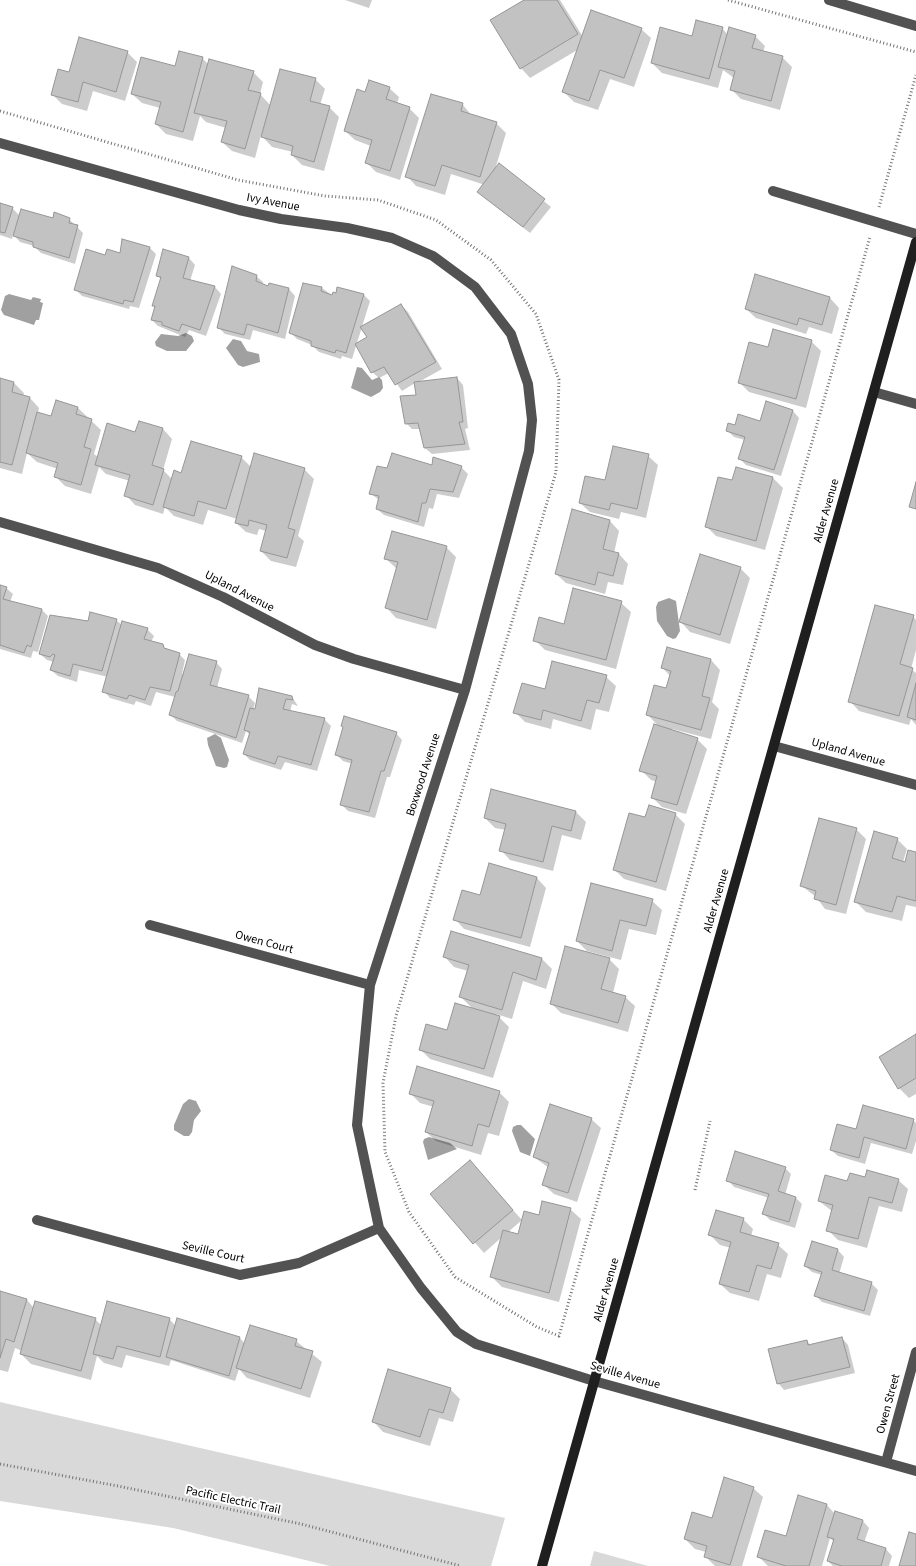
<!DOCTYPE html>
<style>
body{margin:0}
canvas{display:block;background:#fff}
</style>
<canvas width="916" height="1566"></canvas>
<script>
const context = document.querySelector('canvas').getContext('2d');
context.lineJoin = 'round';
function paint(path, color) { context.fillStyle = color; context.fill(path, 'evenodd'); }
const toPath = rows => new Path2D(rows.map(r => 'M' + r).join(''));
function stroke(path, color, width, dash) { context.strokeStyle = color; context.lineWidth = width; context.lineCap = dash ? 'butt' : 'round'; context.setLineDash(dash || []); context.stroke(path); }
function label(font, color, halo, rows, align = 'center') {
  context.font = font + ' "Source Sans 3",sans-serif'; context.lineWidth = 4; context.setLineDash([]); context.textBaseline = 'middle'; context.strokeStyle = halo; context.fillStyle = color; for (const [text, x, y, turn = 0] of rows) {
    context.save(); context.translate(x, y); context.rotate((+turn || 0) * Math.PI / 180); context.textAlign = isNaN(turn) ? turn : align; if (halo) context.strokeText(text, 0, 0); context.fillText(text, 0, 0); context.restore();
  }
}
const green = toPath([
 [0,1402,505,1518,491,1566,330,1566,173,1528,0,1501],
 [594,1551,648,1566,590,1566]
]);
const water = toPath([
 [9,294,31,300,33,297,41,299,40,302,43,303,39,320,36,320,34,325,4,315,1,310,5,296],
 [186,333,192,336,194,341,186,351,167,351,156,346,155,342,161,334,178,336],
 [233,339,241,341,247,351,259,354,260,362,243,367,238,365,226,348],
 [357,367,362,368,372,380,379,377,382,380,383,388,380,392,371,397,351,388],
 [669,598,676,601,680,631,676,638,673,639,667,636,657,621,656,607,658,602],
 [215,734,221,738,229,760,227,767,224,768,216,766,208,745,207,738],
 [189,1099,196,1101,201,1111,194,1120,192,1132,189,1136,184,1136,174,1130,174,1125,183,1104],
 [517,1125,521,1125,535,1139,530,1156,520,1152,512,1131,513,1127],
 [429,1137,450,1143,457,1149,428,1160,423,1142,424,1139]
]);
const shadow = toPath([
 [345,0,372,0,369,8],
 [526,0,560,0,583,37,641,29,651,38,634,87,610,79,598,110,574,102,564,92,579,49,530,78,521,68],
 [722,28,728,35,755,36,765,46,763,52,782,57,792,67,780,110,741,99,731,89,734,78,723,70,718,88,662,73,652,63,693,38],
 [127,52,137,62,125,101,93,91,87,111,62,104,52,94,70,74],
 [180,52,203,59,209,65,253,72,263,82,260,94,271,106,315,79,325,89,320,105,329,107,339,117,324,171,302,165,292,155,293,152,272,147,261,135,255,158,232,151,222,142,226,128,206,122,200,116,193,141,166,134,156,124,160,108,142,103,132,94,176,68],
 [389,88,399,97,397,104,409,108,419,118,400,180,376,172,366,162,371,146,355,140,345,131,366,93],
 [431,95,463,105,472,116,496,123,506,133,494,173,500,165,551,207,530,233,485,198,485,185,451,174,445,195,416,186,407,176],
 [0,204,12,208,20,216,53,220,69,219,83,233,75,264,41,253,34,246,20,242,13,234,12,239,0,235],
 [123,241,150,248,156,254,139,308,130,306,129,309,82,296,76,290,106,257,121,254],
 [164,250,189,258,195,265,190,281,215,287,221,294,206,336,189,330,185,337,158,326,152,320,156,309,153,306,161,280,157,275],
 [256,276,263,282,263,285,269,288,270,284,289,289,295,296,285,339,253,330,250,340,225,334,219,328],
 [304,284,322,288,333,296,337,295,338,288,364,295,370,301,352,359,342,356,341,359,319,352,312,345,297,339,290,332],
 [830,298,839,308,832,334,809,327,806,334,756,318,746,309],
 [401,305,408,312,442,369,417,383,457,378,463,385,468,428,465,429,470,450,432,454,425,448,421,429,412,429,406,423,417,396,415,383,402,391,389,373,379,378,372,372,369,337],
 [811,341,821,351,806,408,749,392,739,382,769,349],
 [0,379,14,383,24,393,23,397,30,398,39,408,38,413,52,417,78,408,101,430,94,454,98,457,136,433,163,429,172,439,163,470,173,480,182,474,241,457,251,467,304,469,314,479,298,536,304,541,296,567,271,561,261,551,266,531,259,529,257,535,246,532,236,523,237,519,208,510,203,525,174,516,165,507,163,514,135,505,126,495,130,481,106,474,99,467,91,494,65,486,56,477,58,469,37,462,27,453,22,474,0,468],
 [793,411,799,418,781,476,746,465,739,458,745,440,734,437,727,430,761,423],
 [648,456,658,465,646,518,621,512,619,519,590,512,580,503,606,482],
 [433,467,461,467,468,474,459,498,437,494,433,509,429,508,424,527,384,515,377,509,379,500,370,493,388,470],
 [737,468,773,478,783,488,765,550,716,536,706,526,733,482],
 [610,521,619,531,614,553,619,554,628,564,623,585,608,582,605,594,566,583,556,574],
 [446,547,456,557,436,629,396,618,387,608,397,569,385,558],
 [740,568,750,578,730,644,690,632,681,622],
 [0,586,6,588,13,594,10,602,42,610,48,616,38,652,33,651,31,658,0,649],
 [621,603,631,612,616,669,545,650,535,640,565,625],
 [913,616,916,620,916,650,911,669,916,673,916,725,911,719,909,725,859,711,850,701],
 [69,617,88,622,116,620,122,625,147,629,154,636,151,642,179,654,185,660,182,674,216,662,222,669,217,688,248,696,255,703,253,710,256,711,260,689,292,697,298,706,292,704,290,712,325,720,331,726,317,771,285,762,281,770,250,760,244,754,250,735,246,731,242,743,177,721,170,714,175,697,156,692,151,706,136,701,134,705,110,698,104,691,108,677,79,670,77,682,58,676,51,670,54,662,47,660,40,654],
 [667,649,711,660,720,670,712,702,719,709,711,739,672,729,671,731,697,739,707,749,686,814,662,807,652,797,657,782,651,780,641,770,660,728,648,715,666,690,670,676,662,667],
 [606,677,616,686,609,712,596,709,591,730,553,719,551,729,525,722,515,712,545,691],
 [396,733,402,740,390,777,387,777,375,818,348,811,342,805,353,764,343,761,336,754],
 [492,791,576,812,586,822,581,840,562,835,553,871,510,860,501,850,506,830,495,828,485,818],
 [675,814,685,824,666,891,624,879,614,869,646,819],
 [856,829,866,839,846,914,825,909,816,897,802,886],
 [897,839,907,849,903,862,906,863,916,854,916,907,906,905,902,921,866,912,856,902],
 [537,878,546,888,530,947,464,929,455,919,481,896],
 [652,901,662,910,656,935,629,929,621,960,587,951,577,941],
 [452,932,542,959,552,969,546,989,523,981,512,1019,496,1014,509,1027,493,1078,430,1059,420,1049,448,1032,473,1009,461,997,468,971,454,967,445,957],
 [609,959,619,969,613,993,625,997,635,1006,628,1032,561,1013,551,1003],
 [916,1036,916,1094,909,1098,899,1088],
 [499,1092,509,1102,499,1136,488,1133,481,1155,436,1141,426,1132,434,1107,420,1103,410,1093],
 [591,1119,601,1128,577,1202,554,1194,544,1185,549,1168,534,1157],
 [913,1120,916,1123,916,1141,912,1154,871,1143,865,1164,838,1156,831,1150,857,1131],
 [785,1168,791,1174,785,1195,796,1198,802,1204,795,1228,770,1220,764,1214,769,1198,734,1187,728,1180],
 [479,1172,522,1220,507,1233,519,1236,539,1217,543,1202,571,1210,581,1219,559,1302,502,1287,492,1277,502,1237,484,1253,432,1194],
 [866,1179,898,1180,908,1189,902,1212,879,1206,867,1248,838,1240,828,1230,833,1212,819,1201,848,1183],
 [743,1219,753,1229,751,1236,778,1245,788,1254,781,1278,767,1274,759,1301,730,1293,720,1284,731,1248,720,1245,710,1235],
 [838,1250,844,1257,839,1274,872,1284,878,1290,870,1316,822,1302,816,1296,822,1275,812,1272,805,1266],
 [0,1292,27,1300,34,1308,95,1319,102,1326,108,1303,170,1320,176,1326,178,1320,240,1338,245,1344,296,1341,322,1362,310,1398,247,1378,239,1369,235,1381,171,1360,169,1366,126,1355,122,1368,104,1363,97,1356,91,1380,31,1364,21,1354,22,1351,15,1348,8,1372,0,1370],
 [842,1338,848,1345,855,1373,784,1390,778,1383,807,1341,811,1346],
 [450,1389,460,1399,453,1422,439,1418,430,1446,383,1432,374,1422],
 [753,1488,763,1497,742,1566,715,1566,705,1556,706,1552,695,1549,685,1539],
 [799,1497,827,1505,835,1514,863,1521,869,1528,864,1543,886,1549,892,1556,889,1566,833,1566,828,1561,834,1542,830,1538,822,1566,768,1566,759,1557,787,1537]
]);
const building = toPath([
 [524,0,557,0,578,34,520,69,490,20,524,0],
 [591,10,642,28,624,78,600,70,589,101,562,92,591,10],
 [696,20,723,27,709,79,651,63,660,27,692,36,696,20],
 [729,27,756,35,752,48,783,56,771,101,730,90,735,71,718,67,729,27],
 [79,37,128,51,116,92,83,82,78,102,51,95,58,69,69,72,79,37],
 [179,51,203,57,183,132,155,124,161,102,131,94,141,57,175,66,179,51],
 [209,59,254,71,248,90,261,93,245,149,221,142,227,121,194,113,209,59],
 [280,69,316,78,310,101,330,106,314,162,291,155,293,146,261,137,280,69],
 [369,80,390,87,386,99,410,107,390,171,365,163,372,140,344,131,357,89,365,92,369,80],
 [431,94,463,103,461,111,497,122,480,177,442,165,435,186,405,177,431,94],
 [499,163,545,199,523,227,477,192,499,163],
 [0,203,13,207,5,233,0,232,0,203],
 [21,209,53,218,54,212,70,218,69,223,78,225,69,258,33,247,33,242,13,236,21,209],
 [122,239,150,247,133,302,124,300,123,304,74,290,86,249,105,255,107,249,120,253,122,239],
 [163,249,189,257,183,278,215,286,200,330,182,324,179,331,162,325,162,322,151,320,155,306,152,306,161,277,156,276,163,249],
 [232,266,257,275,256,281,268,286,269,283,289,288,278,333,247,324,244,335,217,328,232,266],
 [755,274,830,297,822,325,799,318,797,325,745,309,755,274],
 [303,283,322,287,321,291,332,295,333,292,336,293,337,287,364,294,346,353,336,350,335,353,311,346,311,341,289,333,303,283],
 [401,304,436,362,395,385,384,367,371,373,355,344,367,337,360,327,401,304],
 [773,329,812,340,796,399,738,383,749,342,768,347,773,329],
 [457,377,463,422,459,422,465,444,424,448,418,423,405,424,400,396,416,395,414,382,457,377],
 [0,378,14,382,12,392,30,397,12,465,0,462,0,378],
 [56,400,78,407,76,414,92,419,84,447,91,449,81,485,54,477,58,463,26,453,37,412,51,416,56,400],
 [766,401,793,410,774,470,738,459,745,437,726,431,728,423,735,425,738,414,760,421,766,401],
 [139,421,163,428,152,465,164,469,153,505,124,496,130,475,95,465,107,423,135,432,139,421],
 [191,441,242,456,226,509,198,501,194,516,163,507,174,470,181,473,191,441],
 [613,446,649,454,637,509,611,503,609,510,579,503,585,476,605,480,613,446],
 [254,453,305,468,288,528,295,530,287,558,260,551,267,525,249,520,248,526,235,523,254,453],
 [392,453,432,465,433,457,462,466,453,492,430,489,426,503,422,503,418,522,376,509,379,496,369,494,377,466,387,468,392,453],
 [736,467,773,477,756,541,705,527,718,477,732,480,736,467],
 [916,482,916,509,909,507,916,482],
 [572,509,610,520,603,549,619,553,613,576,598,572,595,585,555,574,572,509],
 [392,531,447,546,427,620,385,608,398,562,384,559,392,531],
 [700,554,741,567,720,635,679,622,700,554],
 [0,585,7,587,3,599,42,609,31,647,27,645,24,653,0,645,0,585],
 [573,588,622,601,606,660,533,641,539,617,564,624,573,588],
 [875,605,914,615,900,664,913,668,899,716,848,702,875,605],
 [90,612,117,619,102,671,73,664,70,676,50,670,55,655,53,654,50,657,39,654,50,615,88,621,90,612],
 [122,621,148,628,144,639,163,644,164,648,180,653,170,691,150,687,145,700,129,695,127,699,102,692,122,621],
 [667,647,711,659,702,696,710,698,701,730,646,715,654,685,666,688,671,671,661,668,667,647],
 [189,654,217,661,210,685,249,695,236,738,169,715,176,692,178,691,189,654],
 [552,661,607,675,599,703,587,700,581,721,543,710,541,720,513,713,522,683,545,689,552,661],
 [916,683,916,720,907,717,916,683],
 [259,688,292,696,293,700,286,699,283,709,325,718,311,765,278,756,275,764,243,754,250,732,244,730,250,708,255,709,259,688],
 [344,716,397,732,384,771,381,771,369,812,340,805,352,760,335,755,343,727,341,726,344,716],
 [654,724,698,738,677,805,651,798,657,776,639,771,654,724],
 [491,789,576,811,571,831,552,826,543,862,499,851,506,824,484,818,491,789],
 [649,805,676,813,656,882,613,870,629,813,645,817,649,805],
 [819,818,857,828,836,905,814,899,816,891,800,886,819,818],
 [874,831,898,838,892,858,905,862,908,850,916,852,916,901,897,896,892,912,854,902,874,831],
 [489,863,537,877,521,938,453,920,462,890,480,895,489,863],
 [591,883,653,899,646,926,620,920,612,951,576,941,591,883],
 [451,931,542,958,536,980,513,972,502,1010,459,997,469,965,443,957,451,931],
 [565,946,610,958,601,989,626,996,618,1023,550,1004,565,946],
 [455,1003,500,1016,484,1069,419,1050,426,1024,447,1030,455,1003],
 [916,1034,916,1078,898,1089,879,1057,916,1034],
 [417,1066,500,1091,489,1127,478,1124,472,1146,425,1132,434,1101,409,1094,417,1066],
 [550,1104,592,1118,568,1193,542,1185,549,1163,533,1157,550,1104],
 [863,1105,914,1119,906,1149,864,1137,859,1158,830,1150,837,1124,856,1129,863,1105],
 [735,1151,786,1167,778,1191,796,1197,789,1222,762,1214,769,1194,726,1181,735,1151],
 [470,1160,513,1210,473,1244,430,1194,470,1160],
 [867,1170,899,1179,892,1203,869,1197,858,1239,826,1231,833,1205,818,1201,825,1175,847,1181,850,1173,865,1177,867,1170],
 [542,1201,571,1208,549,1293,490,1277,503,1230,518,1234,524,1211,539,1215,542,1201],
 [716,1210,744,1218,740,1232,779,1243,771,1269,757,1265,749,1292,719,1284,731,1242,708,1235,716,1210],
 [812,1241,838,1249,832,1270,872,1282,864,1311,814,1296,822,1272,804,1266,812,1241],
 [0,1291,27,1299,14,1342,6,1339,0,1358,0,1291],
 [35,1301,96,1318,81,1371,20,1354,35,1301],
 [107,1301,170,1318,160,1357,117,1346,113,1359,93,1354,107,1301],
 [177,1318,240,1337,229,1376,166,1357,177,1318],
 [250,1325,297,1339,295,1346,313,1351,301,1389,236,1368,250,1325],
 [842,1337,850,1367,777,1384,768,1349,807,1340,808,1345,842,1337],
 [388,1369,451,1388,443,1413,429,1409,420,1437,372,1422,388,1369],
 [724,1477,754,1487,730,1565,704,1557,707,1546,684,1539,692,1512,712,1518,724,1477],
 [798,1495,827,1504,809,1566,786,1566,757,1557,765,1530,786,1536,798,1495],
 [835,1511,863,1520,857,1539,886,1548,881,1566,842,1566,827,1561,834,1539,827,1537,835,1511],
 [909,1532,916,1534,916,1566,899,1566,909,1532]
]);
const path = toPath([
 [728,0,916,52],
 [0,111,238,180,325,196,378,200,436,220,491,260,536,314,559,380,556,472,396,1016,383,1083,385,1152,409,1212,455,1277,537,1327,559,1336,870,237],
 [879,207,916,75],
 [695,1190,710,1121],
 [0,1464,118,1486,301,1524,461,1566]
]);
const service = toPath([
 [773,191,916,234]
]);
const minor = toPath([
 [829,0,916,26],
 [0,143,239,210,281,219,347,228,392,238,433,256,475,287,511,334,528,384,532,420,529,451,465,690,370,985,357,1125,379,1228,421,1288,457,1332,476,1344,594,1381,916,1471],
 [874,392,916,404],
 [0,522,158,568,223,597,315,645,354,659,465,690],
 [774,746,916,785],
 [150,925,370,985],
 [37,1220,240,1275,299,1263,379,1228],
 [886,1462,916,1352]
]);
const secondary = toPath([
 [542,1566,916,242]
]);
const streetNames = [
 ["Ivy Avenue",273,203,11],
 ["Alder Avenue",827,511,-74],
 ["Upland Avenue",239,592,27],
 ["Upland Avenue",848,753,16],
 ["Boxwood Avenue",424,775,-72],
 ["Alder Avenue",717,901,-74],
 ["Owen Court",264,943,15],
 ["Seville Court",213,1253,13],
 ["Alder Avenue",607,1290,-74],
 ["Seville Avenue",625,1376,16],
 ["Owen Street",889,1404,-75],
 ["Pacific Electric Trail",233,1501,12]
];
paint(green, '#d9d9d9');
paint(water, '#a0a0a0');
paint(shadow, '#0003');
paint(building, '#c2c2c2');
stroke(building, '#969696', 1);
stroke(path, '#747474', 3, [1, 2.5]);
stroke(service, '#525252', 10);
stroke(minor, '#525252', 10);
stroke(secondary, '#1f1f1f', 10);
label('12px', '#000', '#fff', streetNames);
</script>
